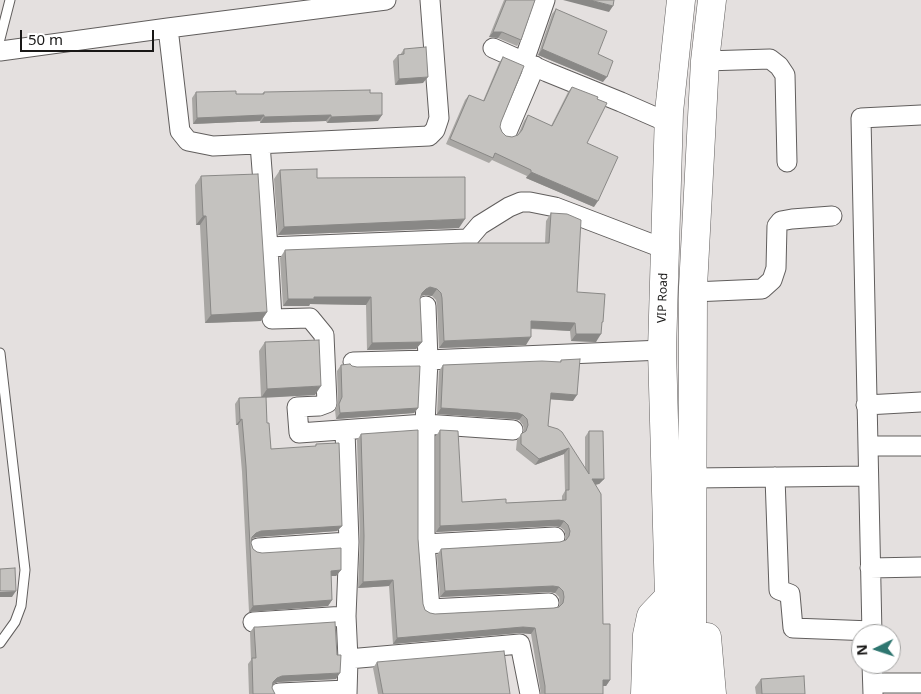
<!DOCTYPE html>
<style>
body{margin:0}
#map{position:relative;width:921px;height:694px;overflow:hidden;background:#e4e0df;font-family:"Noto Sans",sans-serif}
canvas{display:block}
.north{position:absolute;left:851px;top:624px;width:50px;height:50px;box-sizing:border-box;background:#fff;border:1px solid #a3a3a2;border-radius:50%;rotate:266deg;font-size:14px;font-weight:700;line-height:20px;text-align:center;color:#191817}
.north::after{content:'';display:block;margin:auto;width:18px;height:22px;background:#2e7670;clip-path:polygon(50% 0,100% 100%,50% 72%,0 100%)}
.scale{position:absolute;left:20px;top:30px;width:134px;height:22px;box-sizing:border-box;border:2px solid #191817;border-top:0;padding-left:6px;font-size:15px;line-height:18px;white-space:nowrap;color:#191817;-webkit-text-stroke:4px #fff;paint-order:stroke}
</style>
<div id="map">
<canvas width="921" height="694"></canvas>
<div class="north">N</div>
<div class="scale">50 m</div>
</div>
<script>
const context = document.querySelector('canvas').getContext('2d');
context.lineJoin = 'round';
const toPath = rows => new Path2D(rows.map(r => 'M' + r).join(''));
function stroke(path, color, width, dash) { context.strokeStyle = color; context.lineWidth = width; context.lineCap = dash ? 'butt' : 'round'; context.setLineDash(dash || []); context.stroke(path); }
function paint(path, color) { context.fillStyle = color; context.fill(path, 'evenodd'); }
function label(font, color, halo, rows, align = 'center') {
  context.font = font + ' "Noto Sans",sans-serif'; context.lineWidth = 5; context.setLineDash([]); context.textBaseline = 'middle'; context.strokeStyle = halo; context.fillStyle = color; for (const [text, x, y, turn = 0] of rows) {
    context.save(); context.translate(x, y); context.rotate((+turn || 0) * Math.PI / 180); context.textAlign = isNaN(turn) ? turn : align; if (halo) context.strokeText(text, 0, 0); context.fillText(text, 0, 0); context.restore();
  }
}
const lane = toPath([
 [0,39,10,0],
 [0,353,25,570,21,606,15,622,0,643]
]);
const street = toPath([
 [168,28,180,131,188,141,213,146,429,136,435,130,439,118,430,0],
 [493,48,547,72,621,102,669,123],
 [0,51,168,28,386,0],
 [524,61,545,0],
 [705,61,770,59,779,66,785,75,787,162],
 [507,132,535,66],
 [260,144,268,247,272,319,310,318,324,335,327,403,319,406,297,407,299,433,425,424,513,430],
 [268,247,468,239,480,225,509,207,521,202,530,202,555,207,665,249],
 [693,292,762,289,772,280,776,268,777,226,781,221,792,219,832,216],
 [426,306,428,360,425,424,425,544,430,609,549,603],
 [353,362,428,360,662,350],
 [866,405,921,402],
 [345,431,349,542,346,616,348,659,347,694],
 [868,446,921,446],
 [775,477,779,590,790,594,793,628,872,631],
 [693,478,868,476],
 [425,544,555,537],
 [258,548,349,542],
 [870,568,921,567],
 [253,622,346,616],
 [872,634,861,118,921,115],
 [348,659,520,644,530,694],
 [872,664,873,694],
 [873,683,921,683],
 [279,693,347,690]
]);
const primary = toPath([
 [707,637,712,694],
 [645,694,647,635,651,616,669,597],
 [668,694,669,597,662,350,669,112,681,0],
 [690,694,692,639,693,287,705,61,712,0]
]);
const wall = toPath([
 [504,0,535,0,521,40,517,46,498,38,489,37],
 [556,9,598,54,603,82,538,55,552,14],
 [404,49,423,83,395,85,393,61,398,55,400,55],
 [503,57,500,127,502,132,506,136,512,137,518,135,524,121,528,115,551,126,568,92,572,87,587,143,594,207,526,178,527,176,492,160,489,163,446,144,465,100,469,95,483,101,499,63],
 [196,92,236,94,262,94,264,92,370,93,378,121,327,123,326,121,260,123,260,121,193,124,192,98],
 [280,170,317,178,459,228,278,235,274,179],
 [201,176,267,312,261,321,205,323,200,225,196,225,195,185],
 [551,213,577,292,601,324,596,342,571,341,570,331,531,329,526,345,439,348,437,305,436,300,432,296,425,295,421,296,420,299,422,342,416,349,367,350,366,305,310,304,309,306,283,306,280,258,285,250,545,243,546,221],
 [265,342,315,395,266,397,267,423,271,449,315,447,316,444,342,526,337,531,257,537,252,539,251,543,253,549,257,552,341,570,336,576,331,576,332,600,328,606,249,612,242,472,238,425,236,425,235,404,239,398,261,397,259,351],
 [561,360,573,401,550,399,548,426,585,468,585,437,589,431,604,479,599,484,596,485,603,624,610,680,606,686,603,686,603,694,541,694,531,634,519,633,393,644,389,586,358,588,360,542,357,440,361,434,418,539,423,604,425,610,430,613,435,614,554,608,559,606,560,603,559,597,555,593,549,592,440,597,437,555,441,549,560,542,565,540,566,537,564,530,560,527,554,526,436,532,436,436,440,430,462,502,506,503,562,500,562,496,565,491,564,454,535,465,516,450,517,440,524,431,523,425,519,420,514,419,437,414,439,371,443,365,560,362],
 [341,365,352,366,418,408,414,413,336,419,335,410,338,402,337,371],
 [254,627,336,679,278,682,273,684,272,688,275,694,249,694,248,664,251,660,250,632],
 [377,662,510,694,378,694,373,668],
 [761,679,805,694,756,694,755,687]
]);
const shadedWall = toPath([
 [563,0,590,0,613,6,609,12],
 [493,32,502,32,498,38,489,37],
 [542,49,607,77,603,82,538,55],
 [428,77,423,83,395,85,399,79],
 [264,115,260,121,193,124,197,118],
 [331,115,326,121,260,123,264,117],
 [382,115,378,121,327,123,331,117],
 [531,172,598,201,594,207,526,178],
 [203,216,206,216,200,225,196,225],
 [465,219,459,228,278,235,284,227],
 [430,287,437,289,432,296,425,295,420,296,422,293,426,289],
 [314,297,371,297,366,305,310,304,309,306,283,306,288,299],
 [267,312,261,321,205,323,211,315],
 [531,321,575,323,570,331,526,328],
 [576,334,601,334,596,342,571,341],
 [531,337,526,345,439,348,444,341],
 [422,342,416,349,367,350,372,343],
 [321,386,315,395,261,398,267,389],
 [551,393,577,395,573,401,546,399],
 [418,408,414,413,336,419,340,413],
 [441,408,518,413,523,415,519,420,514,419,437,414],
 [242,419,238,425,236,425,240,420],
 [569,448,564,454,535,465,539,459],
 [592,479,604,479,599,484,588,485],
 [559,520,564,521,560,527,554,526,436,532,440,526],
 [342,526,337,531,257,537,252,538,248,543,256,533,261,531],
 [341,570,336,576,327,576,331,571],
 [393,580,389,586,358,588,363,582],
 [553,586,559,587,555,593,549,592,440,597,445,591],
 [16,591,12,597,0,597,0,592],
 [332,600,328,606,249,612,253,606],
 [523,627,535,628,531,634,519,633,393,644,397,638],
 [340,673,336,679,278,682,273,684,269,687,277,678,282,676],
 [603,680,610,680,606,686,599,686]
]);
const building = toPath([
 [506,0,535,0,521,40,502,32,493,32,506,0],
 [590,0,614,0,613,6,590,0],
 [556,9,607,31,598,54,613,61,607,77,542,49,556,9],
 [426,47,428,77,399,79,398,55,404,54,404,49,426,47],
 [503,57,524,66,501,122,500,127,502,132,506,136,512,137,518,135,522,130,528,115,552,126,572,87,598,97,597,99,607,103,587,143,618,157,598,201,531,172,531,170,495,153,493,158,450,139,469,95,484,101,503,57],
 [370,90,370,93,382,93,382,115,331,117,331,115,264,117,264,115,197,118,196,92,236,91,236,94,264,94,264,92,370,90],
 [317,169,317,178,465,177,465,219,284,227,280,170,317,169],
 [258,174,267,312,211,315,206,216,203,216,201,176,258,174],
 [551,213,567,214,581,220,577,292,605,294,603,322,602,322,601,334,576,334,575,323,531,321,531,337,444,341,442,298,441,293,437,289,430,287,426,289,422,293,420,299,422,342,372,343,371,297,314,297,314,299,288,299,285,250,464,243,549,243,551,213],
 [319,340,321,386,267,389,265,342,319,340],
 [580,359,577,395,551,393,548,426,558,429,562,432,589,474,589,431,603,431,604,479,592,479,601,494,603,624,610,624,610,680,603,680,603,694,545,694,545,686,535,628,523,627,397,638,393,580,363,582,364,536,361,434,418,430,418,539,423,604,425,610,430,613,435,614,554,608,559,607,563,603,564,597,563,591,559,587,553,586,445,591,441,549,560,542,566,540,569,536,570,531,568,525,564,521,559,520,440,526,440,430,458,431,462,502,506,499,506,503,566,500,566,490,569,490,569,448,539,459,521,444,521,434,526,431,528,425,527,419,523,415,518,413,441,408,443,365,542,361,561,362,561,360,580,359],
 [350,364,352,366,357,367,420,366,418,408,340,413,339,404,342,397,341,365,350,364],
 [266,397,267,423,269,423,271,449,316,446,316,444,339,443,342,526,261,531,256,533,252,537,251,543,253,549,257,552,262,553,341,548,341,570,331,571,332,600,253,606,246,466,242,419,240,420,239,398,266,397],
 [15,568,16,591,0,591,0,569,15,568],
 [335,622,337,655,341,655,340,673,282,676,277,678,273,682,272,688,275,694,253,694,252,658,256,658,254,627,258,627,335,622],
 [504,651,510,694,383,694,377,662,504,651],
 [804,676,805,694,762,694,761,679,804,676]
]);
const streetNames = [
 ["VIP Road",663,298,-88]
];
stroke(lane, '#615e5d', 11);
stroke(street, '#615e5d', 21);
stroke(primary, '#615e5d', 29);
stroke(lane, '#fff', 9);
stroke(street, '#fff', 19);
stroke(primary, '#fff', 28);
paint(wall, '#a9a7a4');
paint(shadedWall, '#898886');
paint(building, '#c4c2bf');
stroke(building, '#898886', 1);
label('12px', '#191817', '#fff', streetNames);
</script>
